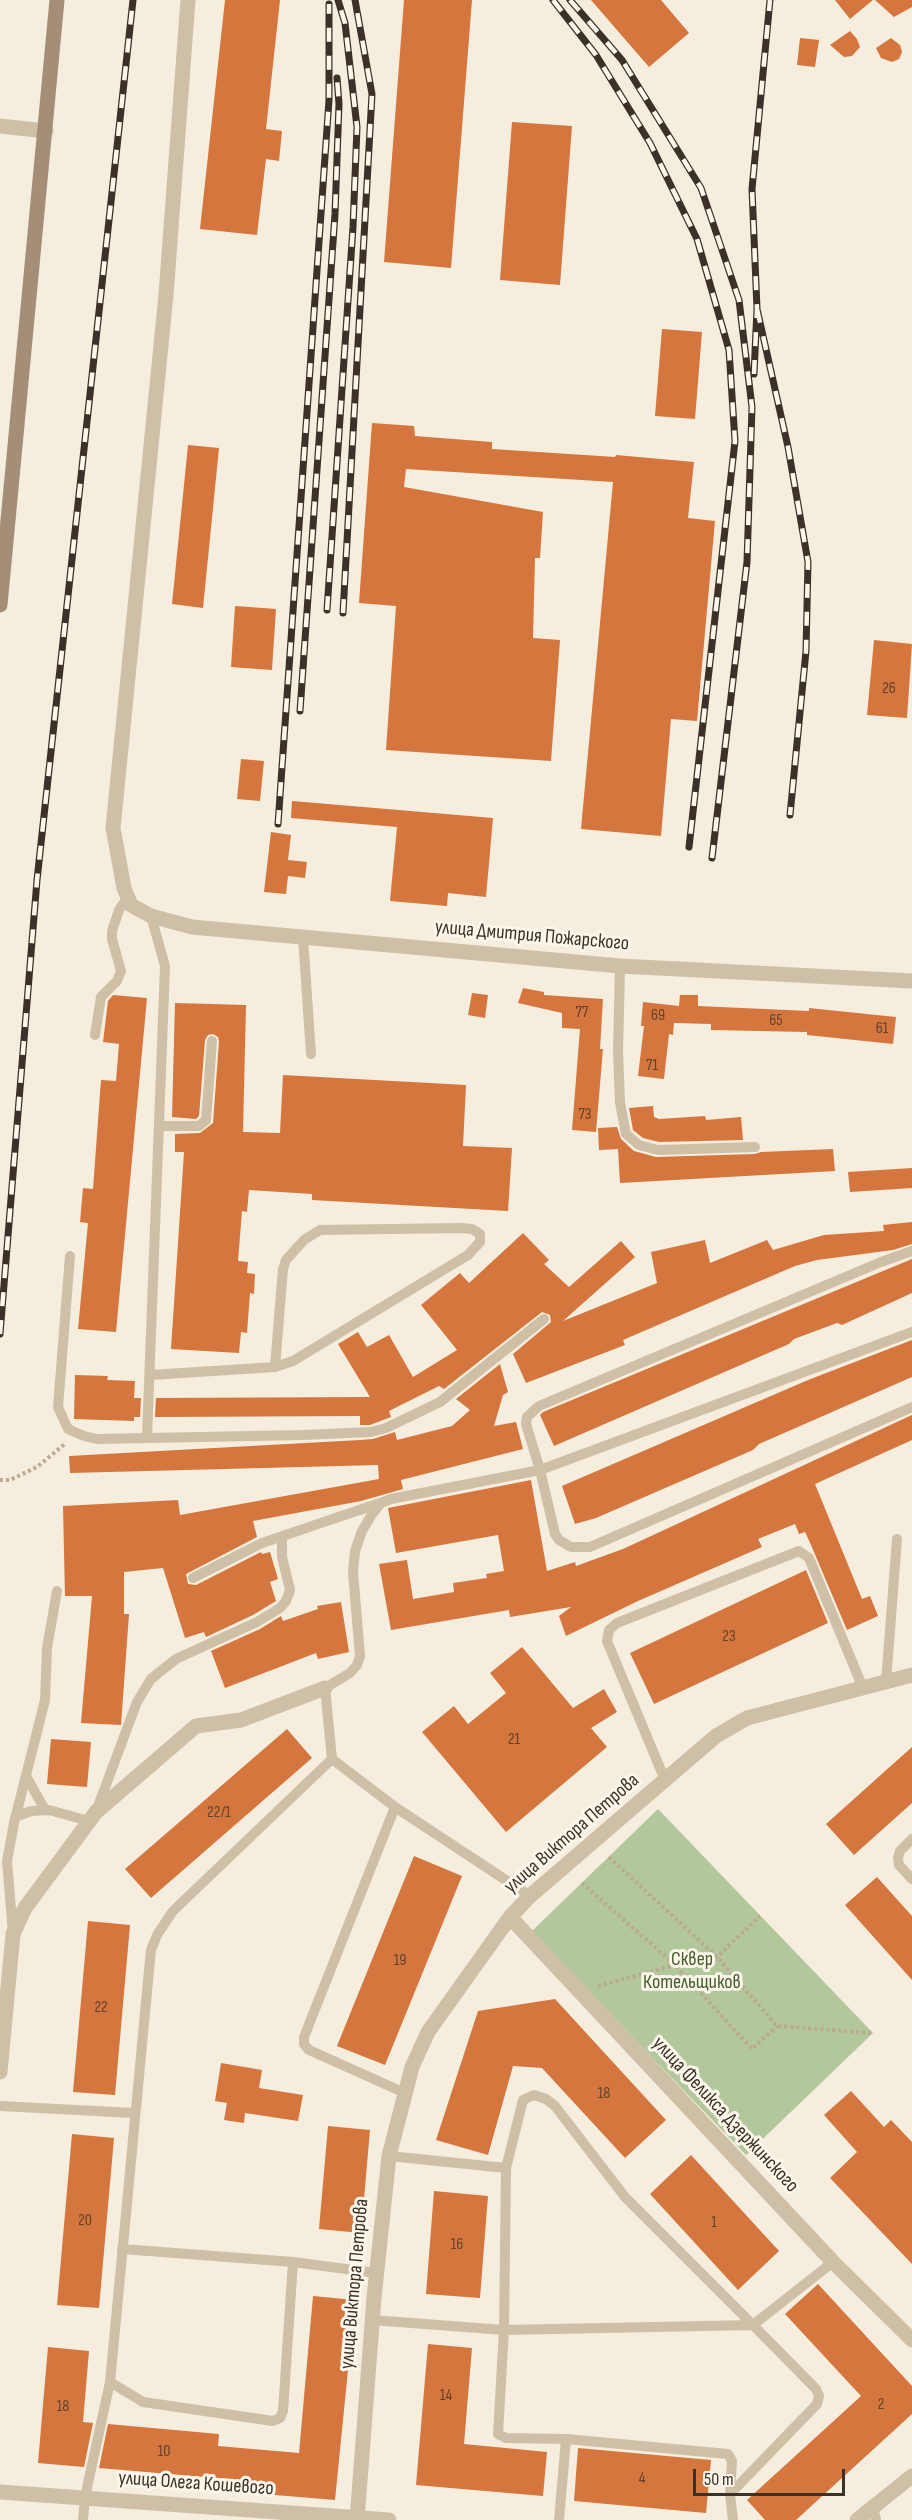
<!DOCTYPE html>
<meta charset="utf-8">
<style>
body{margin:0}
#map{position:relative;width:912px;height:2520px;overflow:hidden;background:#f5eddd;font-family:"Sofia Sans Condensed",sans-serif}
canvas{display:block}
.scale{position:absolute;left:693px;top:2469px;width:152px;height:27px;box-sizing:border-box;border:3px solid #3b3129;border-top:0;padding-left:8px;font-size:18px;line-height:21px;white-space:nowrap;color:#3b3129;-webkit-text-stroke:4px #fcf6eb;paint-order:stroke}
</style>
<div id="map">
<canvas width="912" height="2520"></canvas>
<div class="scale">50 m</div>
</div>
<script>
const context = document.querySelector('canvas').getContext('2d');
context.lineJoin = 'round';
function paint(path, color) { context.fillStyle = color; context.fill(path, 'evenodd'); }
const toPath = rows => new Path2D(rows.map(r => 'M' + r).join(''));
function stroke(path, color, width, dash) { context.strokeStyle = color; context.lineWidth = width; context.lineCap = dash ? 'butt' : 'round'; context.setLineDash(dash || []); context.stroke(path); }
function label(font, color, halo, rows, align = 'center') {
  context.font = font + ' "Sofia Sans Condensed",sans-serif'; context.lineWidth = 6; context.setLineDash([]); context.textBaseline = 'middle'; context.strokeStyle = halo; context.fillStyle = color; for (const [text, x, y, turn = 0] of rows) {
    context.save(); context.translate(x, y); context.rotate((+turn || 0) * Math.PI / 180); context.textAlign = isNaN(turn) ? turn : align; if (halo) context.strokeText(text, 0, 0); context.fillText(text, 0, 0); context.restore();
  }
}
const green = toPath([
 [658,1809,873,2033,746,2155,531,1932]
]);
const building = toPath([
 [225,0,280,0,266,129,282,131,279,161,266,159,257,235,200,229],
 [404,0,472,0,451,268,384,262],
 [591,0,661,0,689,33,649,67],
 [835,0,873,0,850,19],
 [875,0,912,0,912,7,894,17],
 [850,31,857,39,860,47,852,56,844,57,830,45],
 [800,38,819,40,815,67,797,65],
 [891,38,900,45,902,52,899,59,892,62,881,58,876,48],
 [512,122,572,126,560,285,500,280],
 [662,329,702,332,695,419,655,416],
 [372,423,414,426,415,436,492,442,492,449,615,457,616,455,694,462,688,518,715,521,697,721,671,719,661,836,581,829,613,482,406,469,404,487,543,512,540,558,535,558,533,638,560,640,551,761,386,750,396,606,359,603],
 [188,445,219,448,203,608,172,604],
 [235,606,276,609,272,670,231,667],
 [874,640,912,644,907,718,867,715],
 [241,759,264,761,260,801,237,799],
 [292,801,493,818,486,897,448,893,447,906,390,901,397,827,291,818],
 [271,832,291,835,288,860,307,862,305,878,288,876,286,894,264,892],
 [523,988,544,992,544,995,603,999,600,1049,603,1049,596,1132,572,1130,580,1029,562,1028,562,1013,518,1003],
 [472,993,488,995,485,1018,468,1015],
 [113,995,147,998,116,1332,78,1329,88,1223,80,1222,83,1188,93,1189,101,1080,116,1081,119,1044,103,1042,108,1001],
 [680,995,698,995,698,1006,809,1011,809,1008,896,1017,893,1044,807,1035,807,1032,711,1030,711,1024,674,1023,673,1035,669,1034,664,1079,638,1076,644,1026,641,1026,643,1002,679,1006],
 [175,1003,246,1005,243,1132,280,1133,283,1075,466,1085,463,1146,512,1148,508,1211,312,1200,312,1194,249,1190,247,1212,242,1211,238,1261,248,1262,247,1273,255,1274,254,1294,250,1293,247,1333,241,1332,239,1353,171,1349,184,1152,175,1152,175,1134,200,1133,213,1123,219,1042,218,1037,213,1034,208,1035,205,1040,199,1116,196,1119,172,1117],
 [653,1106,654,1117,659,1119,705,1116,706,1120,741,1117,743,1140,659,1142,643,1138,633,1130,629,1108],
 [617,1127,621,1139,634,1151,656,1157,755,1154,761,1152,833,1149,835,1171,620,1183,618,1149,599,1150,598,1128],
 [912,1168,912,1188,850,1192,848,1172],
 [912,1222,912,1244,893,1250,817,1260,795,1266,623,1340,625,1345,526,1383,513,1354,551,1322,550,1315,542,1312,444,1389,439,1386,389,1411,391,1417,370,1425,360,1425,360,1416,155,1417,156,1398,370,1397,338,1344,358,1332,367,1347,389,1335,413,1377,457,1350,421,1305,460,1273,469,1283,523,1233,549,1260,544,1264,569,1287,621,1241,635,1257,563,1321,657,1283,651,1252,705,1240,710,1263,767,1240,773,1250,824,1235,884,1231,883,1225],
 [912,1259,912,1293,842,1325,837,1323,794,1339,789,1344,554,1446,540,1415,543,1412],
 [912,1340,912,1377,759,1444,753,1450,596,1518,575,1524,562,1486,808,1380],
 [500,1364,508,1392,503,1395,494,1426,516,1422,523,1449,401,1480,403,1489,361,1501,253,1521,257,1537,186,1574,188,1584,196,1585,261,1552,262,1554,270,1552,278,1579,270,1582,276,1601,253,1615,206,1637,204,1632,185,1638,163,1568,124,1572,124,1614,129,1614,121,1725,81,1723,92,1596,65,1596,63,1506,178,1500,180,1515,379,1479,378,1465,70,1473,69,1456,360,1440,373,1439,395,1432,397,1440,452,1426,470,1410,456,1399],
 [75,1375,108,1376,107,1380,135,1381,134,1398,141,1398,140,1417,134,1417,134,1421,74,1419],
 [912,1415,912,1440,815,1484,862,1599,870,1596,878,1616,847,1630,811,1545,805,1532,799,1534,795,1524,758,1539,762,1547,638,1601,566,1636,559,1616,571,1607,510,1617,509,1610,391,1630,379,1564,407,1560,413,1599,454,1592,453,1583,487,1578,486,1574,504,1571,498,1535,396,1553,388,1508,531,1480,547,1571,575,1562,576,1566,623,1549],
 [806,1570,828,1623,654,1704,630,1653],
 [341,1602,349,1652,318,1659,316,1653,225,1688,211,1651,260,1629,281,1616,283,1621,318,1609,317,1606],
 [522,1647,573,1708,604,1689,617,1712,591,1728,607,1747,506,1832,422,1732,454,1706,468,1724,506,1693,490,1673],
 [287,1729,312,1758,151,1898,125,1869],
 [51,1739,91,1742,87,1787,47,1784],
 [912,1747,912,1803,854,1855,826,1824],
 [414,1856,462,1876,385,2065,337,2046],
 [877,1877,912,1916,912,1980,845,1905],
 [88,1921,130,1925,115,2095,73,2092],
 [555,1999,666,2120,625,2158,542,2068,513,2066,488,2155,436,2140,478,2011],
 [221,2063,262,2070,259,2088,303,2095,298,2121,245,2113,244,2123,224,2120,227,2103,215,2101],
 [851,2091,884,2127,891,2120,912,2142,912,2264,830,2178,857,2152,824,2115],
 [328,2126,370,2130,361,2233,319,2229],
 [72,2134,114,2138,99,2308,57,2305],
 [691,2155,779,2251,738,2290,650,2194],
 [434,2191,488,2196,480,2298,426,2294],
 [818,2284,912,2386,912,2414,796,2520,765,2520,747,2500,861,2396,785,2314],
 [313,2296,355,2300,335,2500,239,2492,240,2480,99,2468,108,2424,219,2434,218,2446,299,2453],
 [428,2344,472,2348,464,2444,547,2452,543,2496,416,2485],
 [48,2347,89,2351,83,2422,93,2423,84,2467,38,2463],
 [578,2448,711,2460,706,2513,574,2501]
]);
const path = toPath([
 [0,1480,10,1480,37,1467,66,1443],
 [609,1857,717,1957,777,2026,873,2033],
 [582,1883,675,1965,752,2049,777,2026],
 [598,1986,675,1965,717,1957,760,1916]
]);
const lane = toPath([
 [303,937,311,1054],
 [620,966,618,1051,620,1103,626,1134,639,1145,658,1150,755,1147],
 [95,1035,101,997,117,981,121,971,112,939,112,931,119,910,127,898],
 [160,1126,199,1126,206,1120,212,1041],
 [70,1256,58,1407,68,1429,84,1436,97,1439,303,1435,371,1432,386,1428,440,1402,544,1319],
 [912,1332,540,1470,555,1534,559,1540,571,1547,590,1547,912,1407],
 [151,1375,275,1367,283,1269,286,1260,304,1240,320,1230,461,1228,472,1229,480,1234,480,1242,468,1255,293,1361,275,1367],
 [147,1437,165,966,151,916],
 [193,1578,262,1543,380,1503],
 [886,1682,897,1539],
 [332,1759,395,1807,530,1896],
 [26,1776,45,1810],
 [665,1780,607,1641,609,1630,617,1623,799,1551,809,1558,863,1688],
 [395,1807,304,2037,304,2044,309,2050,405,2093],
 [97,1809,137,1702,151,1679,176,1659,257,1622,280,1608,286,1601,290,1590,282,1557,282,1536],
 [15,1817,31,1811,49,1810,89,1821],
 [912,1839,900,1851,898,1858,899,1865,912,1879],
 [13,1934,7,1861,14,1823,45,1700,47,1648,57,1591],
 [0,2106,134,2113],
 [389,2156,506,2168,523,2100,534,2095,546,2099,555,2106,625,2197,753,2325],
 [506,2168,504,2330,753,2325],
 [122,2249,293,2262],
 [372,2320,504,2330,498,2434,506,2438,566,2439],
 [110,2382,143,2402,273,2421,280,2418,283,2411,293,2262,376,2273],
 [873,2507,876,2520],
 [83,2520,85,2497,110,2382,151,1950,157,1935,173,1911,332,1759,325,1688,350,1673,357,1665,360,1656,353,1572,355,1551,362,1531,372,1514,381,1503,391,1499,540,1470,526,1424,527,1417,539,1406,881,1262,912,1251],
 [559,2520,566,2439,728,2454,732,2461,730,2494],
 [733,2520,730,2494,817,2404,819,2396,816,2389,753,2325,833,2262]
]);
const street = toPath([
 [188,0,166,295,113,828,124,888,131,905,151,916,192,927,620,966,912,981],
 [0,126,46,131],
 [510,1917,833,2262,912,2340],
 [0,2072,13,1934,25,1908,96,1812,196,1726,241,1720,325,1688],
 [0,2492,389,2520],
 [357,2520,374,2298,389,2156,412,2067,428,2032,510,1917,530,1896,716,1736,747,1718,912,1675],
 [857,2520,912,2476]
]);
const secondary = toPath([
 [0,605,57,0]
]);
const rail = toPath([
 [553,0,596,55,650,143,697,239,729,350,735,441,689,847],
 [570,0,622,60,701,188,739,300,752,407,747,562,712,858],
 [757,309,788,447,808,562,806,651,790,815],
 [754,374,757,309,752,189,770,0],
 [327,610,353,227,357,127,345,23,338,0],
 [343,613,372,94,355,0],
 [300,711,335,214,339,104,337,78],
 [278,824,329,100,329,4],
 [0,1334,37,880,133,0]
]);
const numberNames = [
 ["26",889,689],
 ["77",582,1013],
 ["69",658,1016],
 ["65",776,1021],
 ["61",882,1029],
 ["71",652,1066],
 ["73",585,1115],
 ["23",729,1637],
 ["21",514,1740],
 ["22/1",219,1813],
 ["19",400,1961],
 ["22",101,2008],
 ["18",604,2094],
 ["20",85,2221],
 ["1",714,2223],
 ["16",457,2245],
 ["14",446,2396],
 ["2",881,2405],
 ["18",63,2407],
 ["10",164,2452],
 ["4",642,2479]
];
const streetNames = [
 ["улица Дмитрия Пожарского",532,936,5],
 ["улица Виктора Петрова",572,1834,-41],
 ["улица Феликса Дзержинского",725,2115,47],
 ["улица Виктора Петрова",355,2284,-85],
 ["улица Олега Кошевого",196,2484,4]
];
const parkNames = [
 ["Сквер",692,1960],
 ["Котельщиков",692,1983]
];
paint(green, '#b2c79b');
paint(building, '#d4763d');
stroke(path, '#bca991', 4, [3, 3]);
stroke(lane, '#cfbfa7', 10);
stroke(street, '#cfbfa7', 15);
stroke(secondary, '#a48e78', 15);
stroke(rail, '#3b3129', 7);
stroke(rail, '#fcf6eb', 4.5, [14]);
label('16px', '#61422e', null, numberNames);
label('20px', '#3b3129', '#fcf6eb', streetNames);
label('20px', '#435d29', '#fcf6eb', parkNames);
</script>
